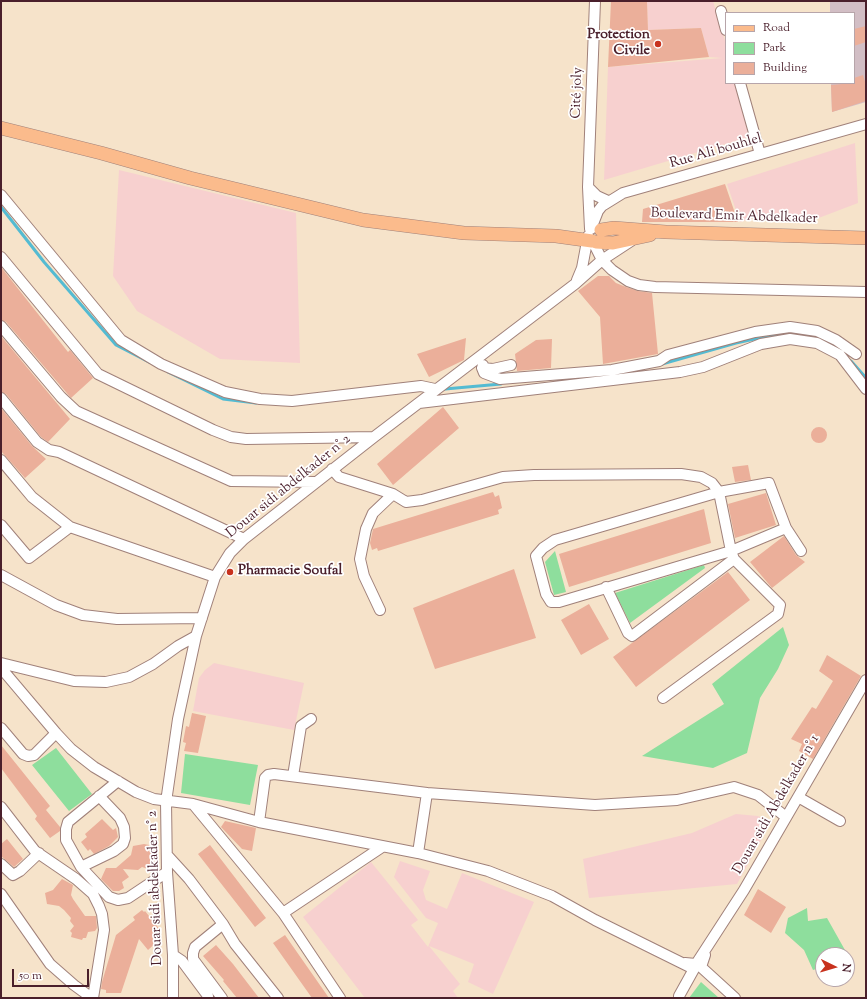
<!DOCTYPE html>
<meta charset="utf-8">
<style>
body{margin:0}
#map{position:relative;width:867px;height:999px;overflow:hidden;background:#f6e3ca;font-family:"Sorts Mill Goudy",serif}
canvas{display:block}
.frame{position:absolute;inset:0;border:2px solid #4a1f2b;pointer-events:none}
.legend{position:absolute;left:725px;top:12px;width:130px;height:72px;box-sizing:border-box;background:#fff;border:1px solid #b7a5aa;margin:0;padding:5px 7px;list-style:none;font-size:12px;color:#4a1f2b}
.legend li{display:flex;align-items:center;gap:8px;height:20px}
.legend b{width:20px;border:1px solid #b7a5aa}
.north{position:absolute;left:815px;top:947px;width:40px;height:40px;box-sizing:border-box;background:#fff;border:1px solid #b7a5aa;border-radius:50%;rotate:95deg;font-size:11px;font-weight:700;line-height:16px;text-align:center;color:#4a1f2b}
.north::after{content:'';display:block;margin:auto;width:14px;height:18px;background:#c8321e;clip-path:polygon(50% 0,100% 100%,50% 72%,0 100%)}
.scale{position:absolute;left:12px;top:969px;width:77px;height:18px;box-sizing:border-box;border:2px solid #4a1f2b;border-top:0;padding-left:5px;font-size:12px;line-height:14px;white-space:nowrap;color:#4a1f2b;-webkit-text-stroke:3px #fff;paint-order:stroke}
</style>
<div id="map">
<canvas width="867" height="999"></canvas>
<div class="frame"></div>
<ul class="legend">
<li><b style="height:5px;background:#fbbb8c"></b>Road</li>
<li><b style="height:11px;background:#8ede9d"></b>Park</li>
<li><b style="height:11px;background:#ebaf9a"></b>Building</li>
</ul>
<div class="north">N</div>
<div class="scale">50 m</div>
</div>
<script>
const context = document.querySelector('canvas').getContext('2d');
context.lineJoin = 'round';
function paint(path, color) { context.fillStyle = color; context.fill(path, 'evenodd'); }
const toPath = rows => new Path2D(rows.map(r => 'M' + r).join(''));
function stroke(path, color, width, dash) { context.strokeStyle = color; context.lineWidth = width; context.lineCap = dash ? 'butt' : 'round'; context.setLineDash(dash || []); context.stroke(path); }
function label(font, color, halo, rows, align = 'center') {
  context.font = font + ' "Sorts Mill Goudy",serif'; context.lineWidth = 3.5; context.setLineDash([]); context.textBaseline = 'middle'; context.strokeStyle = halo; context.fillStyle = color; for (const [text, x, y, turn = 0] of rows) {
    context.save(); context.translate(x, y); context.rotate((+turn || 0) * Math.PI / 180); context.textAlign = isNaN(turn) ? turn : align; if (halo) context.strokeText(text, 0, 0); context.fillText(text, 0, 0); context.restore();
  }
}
const built = toPath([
 [647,1,713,1,726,44,726,83,736,83,749,137,604,180,608,67,723,58,709,57,701,28,648,30],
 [855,143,858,203,816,219,813,215,802,219,799,215,787,220,784,214,772,218,770,213,740,222,727,184],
 [119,170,296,213,300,363,220,359,137,311,113,276],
 [214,663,304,683,294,730,193,711,199,678,205,670],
 [736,814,758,816,771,822,737,884,589,898,583,859,692,833],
 [400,861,430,871,423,890,426,900,447,909,462,873,534,902,493,994,468,982,474,964,429,946,460,984,453,991,458,998,365,998,303,917,371,862,418,920,411,925,428,947,438,923,426,918,394,877]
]);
const industrial = toPath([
 [830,1,866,1,866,102,832,112,831,83,854,83,854,13,830,13]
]);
const green = toPath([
 [555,551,566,592,554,595,545,562],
 [704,565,705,568,630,623,615,593],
 [783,627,789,645,778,669,760,698,747,753,713,768,642,756,724,704,712,684],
 [56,748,92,794,69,811,32,765],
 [185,754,258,765,250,805,181,793],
 [807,908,808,921,827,918,850,959,847,960,847,955,823,955,823,967,813,970,804,950,785,933,788,918],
 [701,982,719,998,689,998]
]);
const stream = toPath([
 [1,207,44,262,116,345,149,362],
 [851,361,866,378],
 [662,364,736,343,782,333,800,333,821,339,833,346],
 [168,372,223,399,256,403],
 [445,389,501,384]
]);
const building = toPath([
 [611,1,647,1,648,30,701,28,709,57,608,67],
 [866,26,866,42,854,46,854,29],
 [863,75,866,85,866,101,832,112,831,85,854,83,854,78],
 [725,184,738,222,642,222,643,209],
 [1,267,68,352,70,350,93,378,71,398,6,322,1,320],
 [598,276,609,276,616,283,626,287,638,291,652,293,658,354,603,364,600,317,578,291],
 [1,336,70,419,48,442,41,437,6,394,1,392],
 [466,338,464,360,429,377,417,354],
 [552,339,551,368,517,371,515,354,536,340],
 [443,407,459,428,393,485,377,464],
 [1,408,32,446,46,459,25,478,1,451],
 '811 435a8 8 0 1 1 16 0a8 8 0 1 1-16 0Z',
 [748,465,751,480,735,482,732,467],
 [493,492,495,497,499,495,502,508,498,510,499,514,378,551,377,548,372,550,370,543,373,529],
 [766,493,776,525,735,538,728,504],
 [704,509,711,543,569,587,559,554],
 [784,536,796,555,805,562,772,588,750,562],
 [514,569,536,638,435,669,413,608],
 [728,572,750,600,636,687,613,657],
 [589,604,609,639,581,655,561,620],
 [827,655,861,676,813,759,799,751,802,744,791,739,812,707,816,709,833,681,819,671],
 [192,713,206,716,198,753,184,751,186,743,183,742,186,726,189,727],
 [1,745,50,806,46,810,60,827,60,831,50,838,35,819,37,816,1,768],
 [102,819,113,830,116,828,118,837,109,846,94,854,90,849,88,851,81,842,87,837,85,834],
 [225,821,256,828,252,851,242,849,221,827],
 [7,839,23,859,14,867,1,856,1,844],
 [144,844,149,845,149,849,157,856,151,868,148,869,142,867,138,870,123,869,129,877,122,882,124,888,119,891,113,891,101,879,106,868,116,868,131,855,133,846],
 [210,845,266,918,255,927,198,854],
 [62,879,73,885,71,895,73,899,85,916,96,916,97,928,95,931,88,932,86,938,83,938,82,940,71,937,72,933,70,931,74,926,70,921,71,918,64,910,59,906,47,904,45,893,53,890],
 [758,889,786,907,771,933,744,915],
 [142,910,144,912,145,911,161,931,159,933,162,937,148,950,139,939,121,993,106,993,106,990,101,989,102,982,116,935,135,920,133,917],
 [285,935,329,998,312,998,273,943],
 [216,945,233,964,259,998,237,998,223,981,224,980,203,956]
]);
const minor = toPath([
 [721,11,726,30],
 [740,83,760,154],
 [588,187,597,196,608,201],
 [1,195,121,340,161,364,225,392,260,399,292,401,421,386,435,389],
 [590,229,588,187,595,1],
 [591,229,598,211,602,206,623,193,866,124],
 [593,242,602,260,612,270,628,281,639,285,655,287,866,292],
 [1,257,98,374,213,430,231,437,246,439,374,437],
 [577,280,582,268,588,236],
 [1,326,61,397,76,411,231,481,316,482],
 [483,365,482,368,493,369,511,365],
 [482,368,484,373,500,379,612,370,659,361,668,355,755,332,790,327,817,331,836,340,856,354],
 [1,398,37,442,49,450,59,452,244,539],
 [419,403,680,372,703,367,761,344,790,339,817,343,840,355,866,389],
 [1,460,32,497,70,527,215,577],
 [332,469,339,477,393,494,406,502,422,500,503,477,534,475,681,474,701,477,712,483,719,492,769,483,786,528,731,551,559,602,551,602,546,594,536,556,543,548,555,540,719,492,731,551,734,559,780,605,778,614,663,698],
 [1,525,29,558,70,527],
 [786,528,801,551],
 [1,575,56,605,83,615,117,619,202,618],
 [606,587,628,633,632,636,734,559],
 [380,610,364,576,360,559,366,529,373,513,393,494],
 [1,663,74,681,106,682,129,677,153,664,178,646,196,636],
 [1,668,56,733,71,749,94,767,136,792,154,799,193,804,259,822,418,853,488,871,552,896,595,920,694,969,679,996],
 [1,728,23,754,28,756,34,755,56,733],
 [293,776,301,726,311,719],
 [118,781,68,822,66,829,66,840,81,867,109,897,118,900,128,898,167,872],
 [798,797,840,821],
 [193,804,283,913,340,998],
 [1,807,35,851,76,879,93,894,99,906,102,914,104,930,93,998],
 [259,822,265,778,268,775,274,774,427,793,595,805,677,800,734,787,758,795,786,817],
 [418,853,427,793],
 [168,856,189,879,223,924,235,944,278,998],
 [1,864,13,875,20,871,39,853],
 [81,867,114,851,123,844,125,838,124,827,120,818,99,796],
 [1,894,50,964,74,985,92,998],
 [283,913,382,847],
 [173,955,182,961,208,996],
 [705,955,701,967,735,998],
 [685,963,696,964,744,890,866,680],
 [173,998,173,955,167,872,166,802,178,719,196,636,215,577,230,553,244,539,374,437,575,284,602,260,631,241],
 [222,998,193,959,193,953,195,947,223,924]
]);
const major = toPath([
 [1,128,101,153,190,178,363,220,464,233,556,236,592,241],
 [601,230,614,228,666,232,866,238],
 [596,242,613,243,650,235]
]);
const markers = [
 [658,44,4,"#c8321e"],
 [230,572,4,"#c8321e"]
];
const poiNames = [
 ["Protection",650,36],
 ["Civile",650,52],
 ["Pharmacie Soufal",238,572,"left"]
];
const streetNames = [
 ["Cité joly",578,93,-88],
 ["Rue Ali bouhlel",716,152,-16],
 ["Boulevard Emir Abdelkader",734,217,2],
 ["Douar sidi abdelkader n° 2",289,487,-39],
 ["Douar sidi Abdelkader n° 1",777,805,-60],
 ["Douar sidi abdelkader n° 2",156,888,-92]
];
paint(built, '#f7d0cf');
paint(industrial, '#d2bec5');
paint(green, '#8ede9d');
stroke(stream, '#54bbd2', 3);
paint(building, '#ebaf9a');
stroke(minor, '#a0817a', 12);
stroke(major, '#a0817a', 14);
stroke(minor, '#fff', 10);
stroke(major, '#fbbb8c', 13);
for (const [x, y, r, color] of markers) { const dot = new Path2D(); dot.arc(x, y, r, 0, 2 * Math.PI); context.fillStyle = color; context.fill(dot); stroke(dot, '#fff', 1.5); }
label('bold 14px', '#4a1f2b', '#fff', poiNames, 'right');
label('14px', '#4a1f2b', '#fff', streetNames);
</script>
